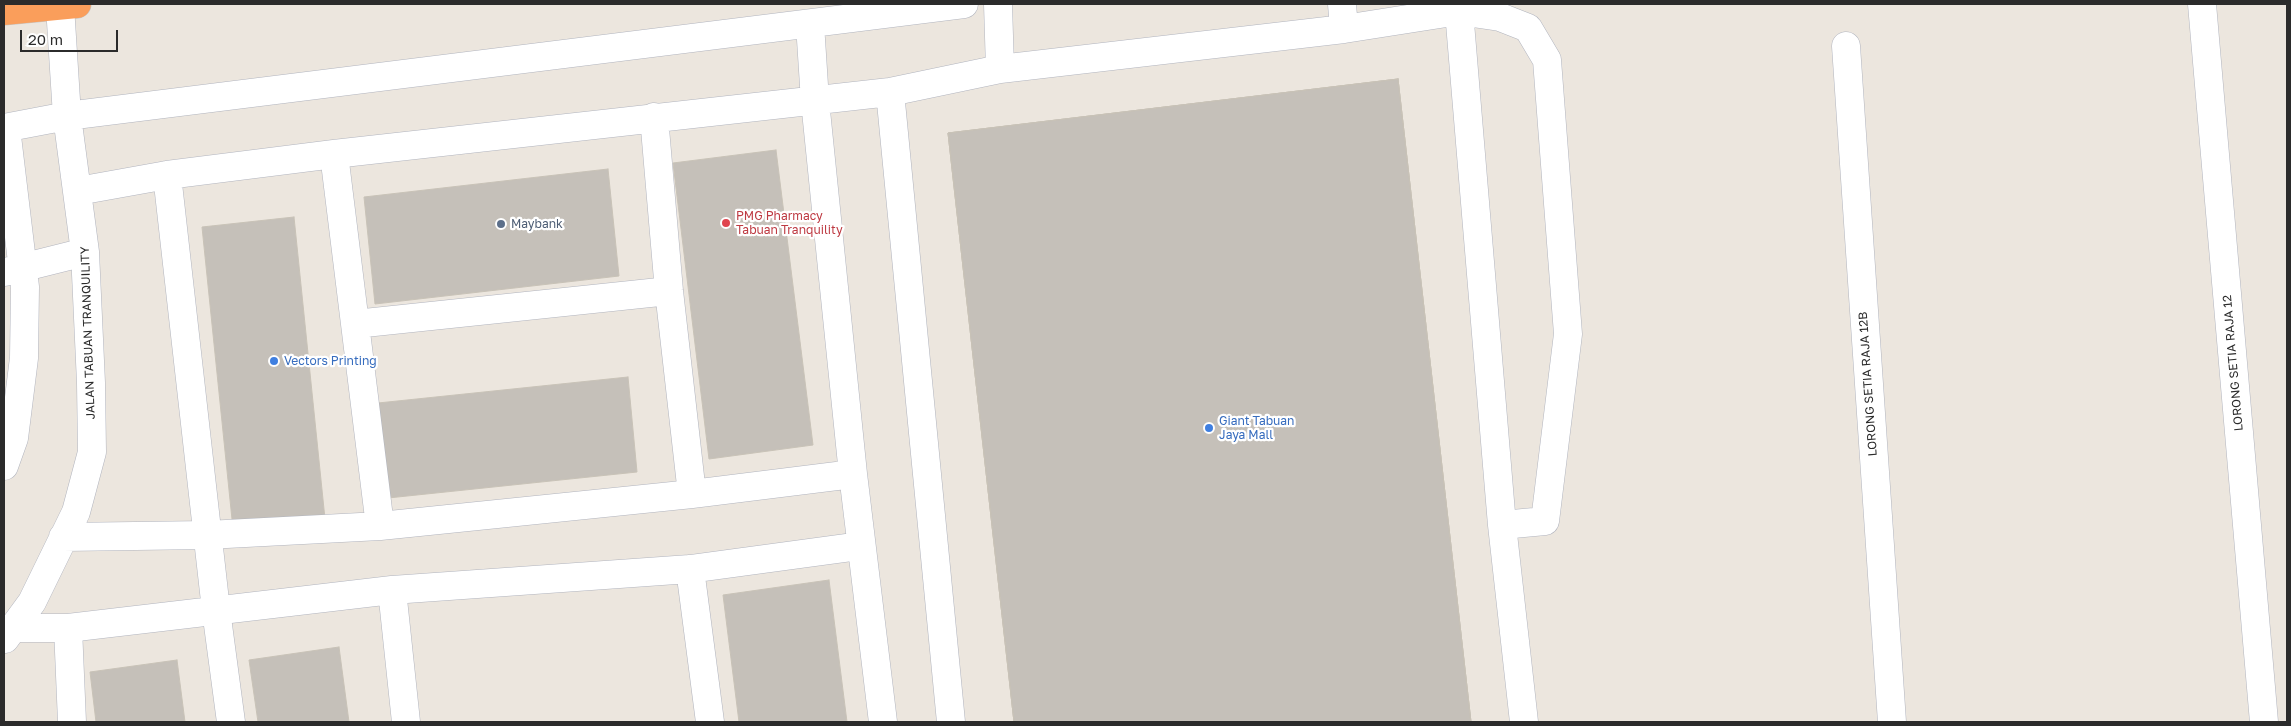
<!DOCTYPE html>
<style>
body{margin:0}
#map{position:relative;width:2291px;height:726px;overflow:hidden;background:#ece6de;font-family:"Golos Text",sans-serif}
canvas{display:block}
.frame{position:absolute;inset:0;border:5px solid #2b2b2b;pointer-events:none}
.scale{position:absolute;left:20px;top:30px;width:98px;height:22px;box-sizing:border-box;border:2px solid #2b2b2b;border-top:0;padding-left:6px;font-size:15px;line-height:18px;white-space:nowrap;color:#2b2b2b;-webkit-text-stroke:4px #fff;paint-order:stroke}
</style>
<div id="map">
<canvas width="2291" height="726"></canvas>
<div class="frame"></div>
<div class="scale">20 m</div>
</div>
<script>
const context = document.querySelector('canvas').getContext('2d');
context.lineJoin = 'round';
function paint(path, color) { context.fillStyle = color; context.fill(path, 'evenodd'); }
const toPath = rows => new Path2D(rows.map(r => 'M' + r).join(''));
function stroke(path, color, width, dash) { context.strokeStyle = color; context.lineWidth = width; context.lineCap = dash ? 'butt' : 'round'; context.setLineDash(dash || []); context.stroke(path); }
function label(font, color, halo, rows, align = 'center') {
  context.font = font + ' "Golos Text",sans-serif'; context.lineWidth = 4.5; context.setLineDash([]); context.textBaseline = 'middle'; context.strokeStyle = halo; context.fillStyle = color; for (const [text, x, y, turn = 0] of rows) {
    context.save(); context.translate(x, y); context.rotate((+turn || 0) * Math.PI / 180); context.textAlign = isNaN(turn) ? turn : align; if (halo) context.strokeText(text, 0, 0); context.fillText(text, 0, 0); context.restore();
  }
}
const building = toPath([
 [1398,79,1471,722,1014,722,948,133,1398,79],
 [1398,79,1471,722,1014,722,948,133,1398,79],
 [1398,79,1471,722,1014,722,948,133,1398,79],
 [776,150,813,445,709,459,673,163,776,150],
 [608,169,619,276,375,304,364,197,608,169],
 [294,217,325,519,233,529,202,227,294,217],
 [628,377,637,472,388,498,378,403,628,377],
 [829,580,847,722,739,722,723,595,829,580],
 [339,647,349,722,258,722,249,660,339,647],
 [177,660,185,722,96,722,90,672,177,660]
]);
const minor = toPath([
 [998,4,1000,69],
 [1342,4,1344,29],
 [2202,4,2264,722],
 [1459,11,1502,525,1524,722],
 [810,24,815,101,853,474,883,722],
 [1846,46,1892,722],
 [890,92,951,722],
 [654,117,669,291,692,494],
 [4,128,67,116,964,4],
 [334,154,380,526],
 [167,175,216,610,231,722],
 [78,191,167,175,334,154,890,92,1000,69,1344,29,1459,11,1500,17,1528,28,1547,60,1568,334,1545,521,1502,525],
 [5,272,85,252],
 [355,324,669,291],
 [4,466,14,438,24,358,25,287,6,128],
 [63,537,207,535,380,526,692,494,853,474],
 [690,569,710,722],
 [392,590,406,722],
 [15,628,68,628,392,590,690,569,860,546],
 [68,628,72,722],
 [5,639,32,602,76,512,92,452,91,383,85,252,67,116,60,6]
]);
const highway = toPath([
 [4,11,77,4]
]);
const markers = [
 [726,223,5,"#e0444e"],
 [501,224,5,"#5c6f8a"],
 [274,361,5,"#3f7fe0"],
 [1209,428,5,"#3f7fe0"]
];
const healthNames = [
 ["PMG Pharmacy",736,216],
 ["Tabuan Tranquility",736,230]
];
const serviceNames = [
 ["Maybank",511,224]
];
const streetNames = [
 ["JALAN TABUAN TRANQUILITY",88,333,-92],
 ["LORONG SETIA RAJA 12",2233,363,-95],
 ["LORONG SETIA RAJA 12B",1868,384,-94]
];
const shopNames = [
 ["Vectors Printing",284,361],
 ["Giant Tabuan",1219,421],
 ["Jaya Mall",1219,435]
];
paint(building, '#c5c0b9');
stroke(building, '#c8c2b7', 1);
stroke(minor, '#b1b4be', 29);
stroke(highway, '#c4c4c4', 29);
stroke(minor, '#fff', 28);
stroke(highway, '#fa9e5b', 28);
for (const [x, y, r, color] of markers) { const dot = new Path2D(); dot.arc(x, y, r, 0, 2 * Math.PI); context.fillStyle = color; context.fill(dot); stroke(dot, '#fff', 2); }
label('12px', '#be3a42', '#fff', healthNames, 'left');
label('12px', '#4e5e75', '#fff', serviceNames, 'left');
label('12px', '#2b2b2b', '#fff', streetNames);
label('12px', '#366cbe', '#fff', shopNames, 'left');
</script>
